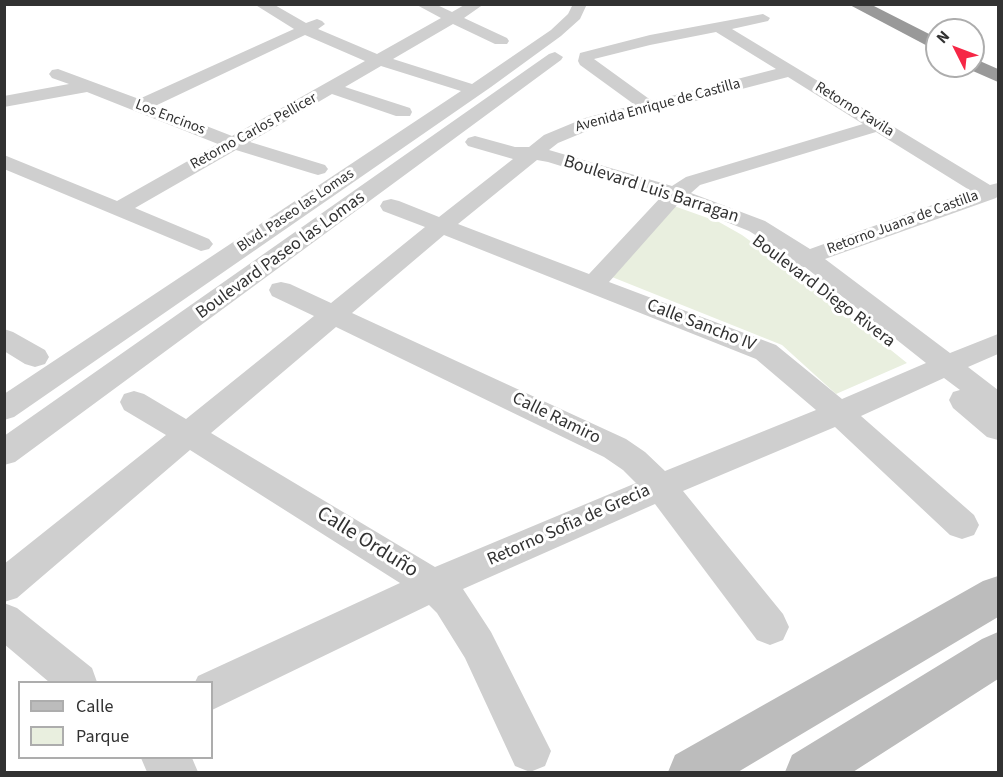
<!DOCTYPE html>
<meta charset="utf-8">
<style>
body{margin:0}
#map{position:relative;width:1003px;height:777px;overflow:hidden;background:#fff;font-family:"Source Sans 3",sans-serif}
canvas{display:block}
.frame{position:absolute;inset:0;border:6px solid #323232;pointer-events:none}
.legend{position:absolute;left:18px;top:681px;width:195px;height:78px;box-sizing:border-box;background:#fff;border:2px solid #adadad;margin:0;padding:8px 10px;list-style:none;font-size:18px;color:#323232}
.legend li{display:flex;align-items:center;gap:12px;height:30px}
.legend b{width:30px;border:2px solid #adadad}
.north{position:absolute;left:925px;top:18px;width:60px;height:60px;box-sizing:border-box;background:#fff;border:2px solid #adadad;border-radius:50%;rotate:312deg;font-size:16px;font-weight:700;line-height:24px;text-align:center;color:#323232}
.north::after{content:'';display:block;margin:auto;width:21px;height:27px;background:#f62746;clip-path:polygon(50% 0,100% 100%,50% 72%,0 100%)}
</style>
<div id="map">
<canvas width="1003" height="777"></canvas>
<div class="frame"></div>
<ul class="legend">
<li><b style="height:8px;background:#bcbcbc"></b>Calle</li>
<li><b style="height:16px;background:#e9efdf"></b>Parque</li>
</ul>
<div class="north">N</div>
</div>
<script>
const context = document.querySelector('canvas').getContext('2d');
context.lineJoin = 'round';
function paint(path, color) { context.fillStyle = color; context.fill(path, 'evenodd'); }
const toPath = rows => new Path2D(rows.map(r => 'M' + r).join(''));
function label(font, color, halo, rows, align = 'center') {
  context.font = font + ' "Source Sans 3",sans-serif'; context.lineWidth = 6; context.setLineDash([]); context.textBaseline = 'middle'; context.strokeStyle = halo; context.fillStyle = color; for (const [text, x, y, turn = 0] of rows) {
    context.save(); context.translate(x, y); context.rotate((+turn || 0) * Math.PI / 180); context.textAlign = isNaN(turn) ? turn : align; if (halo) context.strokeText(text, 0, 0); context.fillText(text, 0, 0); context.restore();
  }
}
const green = toPath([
 [674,206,719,222,742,235,800,277,907,363,836,394,782,345,612,277]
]);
const street = toPath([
 [254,4,273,4,306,23,317,19,322,21,325,24,318,29,377,54,441,18,415,4,435,4,452,12,466,4,484,4,464,18,507,38,509,41,507,44,495,44,453,24,393,59,472,84,551,30,568,14,573,4,587,4,580,19,561,36,491,87,14,417,4,420,4,394,461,91,381,66,345,87,410,108,412,112,410,116,396,116,332,94,250,142,325,165,328,169,325,173,318,175,311,173,236,150,135,208,209,239,213,244,209,249,201,251,4,169,4,155,117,201,218,144,87,92,4,107,4,96,69,84,52,78,49,74,52,70,58,69,139,99,294,29,254,4],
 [305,35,365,61,232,136,155,106,305,35],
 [763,14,770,18,768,21,732,29,990,185,998,183,998,196,996,198,825,259,950,353,998,334,998,354,968,367,998,390,998,440,987,437,953,408,949,400,953,392,960,390,944,378,861,416,974,515,979,525,974,535,962,539,950,535,835,427,683,491,783,614,789,627,783,640,770,645,757,640,655,504,463,589,491,632,551,751,545,766,530,772,515,766,465,658,437,613,429,605,212,710,212,682,195,682,198,676,400,583,190,450,17,598,4,602,4,564,166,435,124,410,120,402,124,394,134,391,144,394,186,419,314,316,272,296,269,290,272,284,281,282,290,284,331,303,425,227,383,211,380,206,383,201,391,199,399,201,439,217,513,159,468,146,465,142,468,138,475,136,515,147,529,147,544,135,585,118,635,105,580,65,578,61,580,53,650,35,763,14],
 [716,32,776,69,652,101,594,59,650,45,716,32],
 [788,77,863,124,686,177,672,186,549,150,558,143,599,126,788,77],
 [876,132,971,191,810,249,765,221,691,193,700,185,876,132],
 [537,160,548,162,661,197,589,274,458,224,537,160],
 [679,203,749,231,789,256,783,262,787,267,795,269,805,267,926,363,842,399,776,345,609,282,679,203],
 [444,235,756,359,816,410,665,471,645,452,626,439,352,313,444,235],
 [336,327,604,457,623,470,636,483,435,567,211,433,336,327],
 [555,52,563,57,561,60,15,462,4,465,4,436,549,54,555,52],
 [4,329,13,332,45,350,49,357,45,364,35,367,25,364,4,351,4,329],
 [4,603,17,608,92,668,97,682,49,682,4,644,4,603],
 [141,758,192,758,198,772,147,772,141,758]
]);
const secondary = toPath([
 [998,576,998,617,738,772,668,772,675,755,983,581,998,576],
 [998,632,998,679,853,772,785,772,792,755,982,639,998,632]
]);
const highway = toPath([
 [848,4,870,4,937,38,937,51,848,4],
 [973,58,998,69,998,82,966,68,965,66,973,66,973,58]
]);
const farStreetnames = [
 ["Avenida Enrique de Castilla",658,106,-15],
 ["Retorno Favila",854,110,32],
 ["Los Encinos",170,118,21],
 ["Retorno Carlos Pellicer",254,132,-29],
 ["Blvd. Paseo las Lomas",296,211,-34],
 ["Retorno Juana de Castilla",903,223,-20]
];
const streetNames = [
 ["Boulevard Luis Barragan",651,190,18],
 ["Boulevard Paseo las Lomas",281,256,-36],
 ["Boulevard Diego Rivera",823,292,37],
 ["Calle Sancho IV",701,326,21],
 ["Calle Ramiro",556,419,26],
 ["Retorno Sofia de Grecia",569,526,-24]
];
const nearStreetnames = [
 ["Calle Orduño",367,543,32]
];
paint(green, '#e9efdf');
paint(street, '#cfcfcf');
paint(secondary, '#bcbcbc');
paint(highway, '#999');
label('15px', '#323232', '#fff', farStreetnames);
label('18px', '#323232', '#fff', streetNames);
label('21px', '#323232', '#fff', nearStreetnames);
</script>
